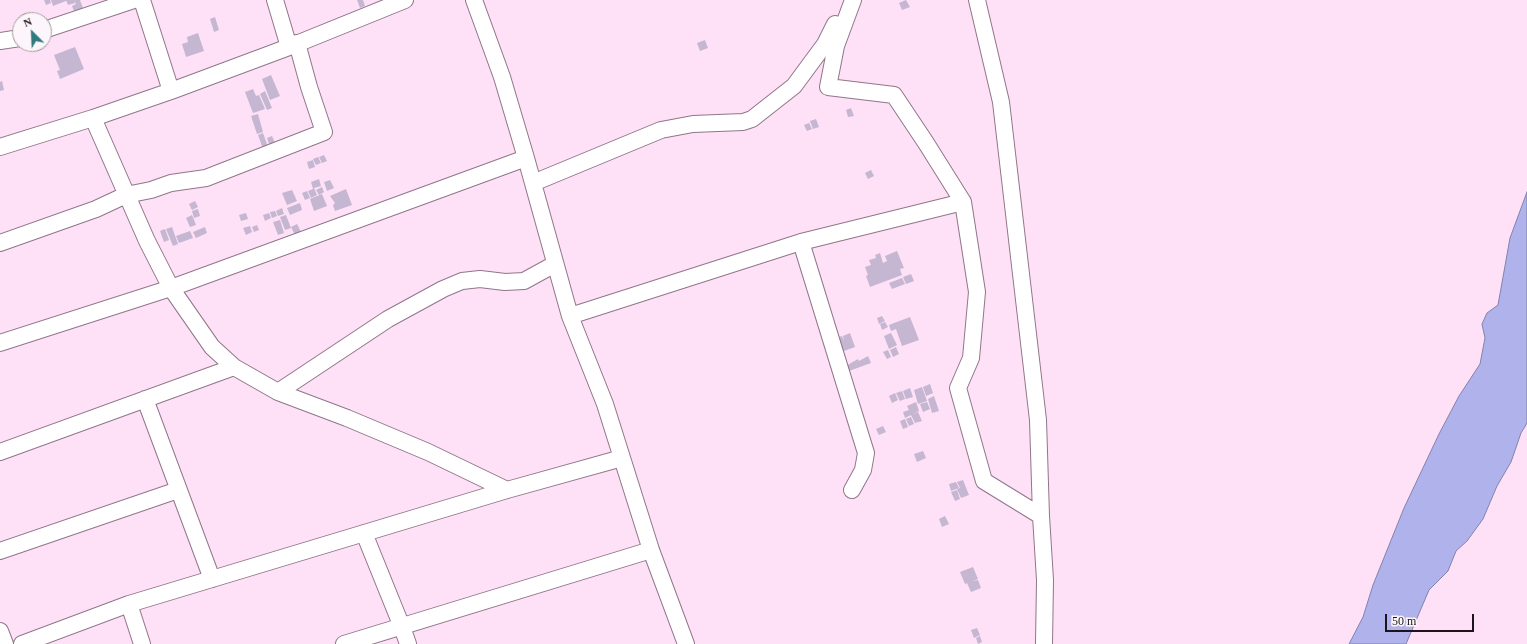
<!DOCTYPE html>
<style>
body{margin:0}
#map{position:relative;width:1527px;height:644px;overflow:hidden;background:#fee1f6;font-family:"Times New Roman",serif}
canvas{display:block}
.north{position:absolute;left:12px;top:12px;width:40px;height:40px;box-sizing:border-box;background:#fcf6fa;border:1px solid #a39ba0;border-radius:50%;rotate:336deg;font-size:11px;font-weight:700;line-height:16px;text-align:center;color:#1d131a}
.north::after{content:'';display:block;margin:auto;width:14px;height:18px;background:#30797e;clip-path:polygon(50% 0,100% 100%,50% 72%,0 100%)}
.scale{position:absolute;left:1385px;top:614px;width:89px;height:18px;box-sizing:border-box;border:2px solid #1d131a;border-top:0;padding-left:5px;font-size:12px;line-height:14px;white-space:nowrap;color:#1d131a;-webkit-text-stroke:3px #fcf6fa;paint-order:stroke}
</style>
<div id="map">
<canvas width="1527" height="644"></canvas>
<div class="north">N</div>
<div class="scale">50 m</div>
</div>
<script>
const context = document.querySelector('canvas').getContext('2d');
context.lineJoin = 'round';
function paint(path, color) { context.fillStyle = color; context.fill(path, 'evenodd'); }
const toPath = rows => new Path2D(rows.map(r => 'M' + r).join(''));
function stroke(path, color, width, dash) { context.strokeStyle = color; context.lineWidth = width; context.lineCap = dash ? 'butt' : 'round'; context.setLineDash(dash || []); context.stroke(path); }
const water = toPath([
 [1527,192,1527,423,1521,433,1511,462,1497,486,1483,519,1467,541,1456,551,1448,571,1429,590,1406,644,1349,644,1363,617,1373,585,1404,508,1439,434,1459,396,1480,364,1485,338,1482,324,1487,313,1498,305,1510,238,1527,192]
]);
const building = toPath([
 [44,0,50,0,51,3,46,5],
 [51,0,66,0,66,1,53,6],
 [66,0,74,0,75,3,68,5],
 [74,0,80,0,83,8,74,11,72,6,76,4],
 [357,0,363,0,365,6,360,8],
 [906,0,910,7,902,10,899,3],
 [215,17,219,30,214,32,210,19],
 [198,33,204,51,186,57,182,44,188,42,187,37],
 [705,40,708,48,700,51,697,43],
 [75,47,84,69,60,79,57,71,60,70,54,55],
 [271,75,280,96,270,100,262,79],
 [2,81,4,90,0,91,0,82],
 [253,89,256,96,259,95,265,109,253,113,245,92],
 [265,91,272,108,267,110,260,94],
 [851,108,854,116,848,117,846,110],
 [258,114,263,132,257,134,251,116],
 [816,119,819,127,813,129,810,121],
 [809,123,812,129,807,131,804,125],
 [263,133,268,147,263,149,258,135],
 [272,136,276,145,270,147,267,138],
 [324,155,327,161,322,163,319,157],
 [318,157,321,163,316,165,313,159],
 [313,160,315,167,309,169,307,162],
 [871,170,874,176,868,179,865,173],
 [319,179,321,186,314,188,317,195,311,198,308,191,313,189,311,182],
 [330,180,334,188,327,191,324,182],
 [322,187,324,192,319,195,316,190],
 [346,189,352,205,335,211,333,205,335,203,330,196],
 [292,190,297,201,287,205,282,193],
 [307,191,310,198,305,200,302,193],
 [322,194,327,206,314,211,310,199],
 [195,201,198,207,192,210,189,204],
 [300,203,302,210,290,215,287,208],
 [282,208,284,214,278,216,276,211],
 [198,209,200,216,194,218,192,211],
 [275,211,277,216,272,218,270,212],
 [246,213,248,219,241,221,239,215],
 [269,213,271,218,265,221,263,215],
 [192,215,196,225,190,227,186,218],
 [286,215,291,228,285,230,280,217],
 [280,220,284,233,278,235,273,222],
 [297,224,301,232,295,235,291,227],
 [257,225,259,230,254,232,252,227],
 [250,226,252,232,246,235,243,228],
 [172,227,178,244,173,246,166,229],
 [205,227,207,233,196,238,193,232],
 [165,229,169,240,164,242,160,231],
 [190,231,193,238,179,243,176,236],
 [897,251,904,268,900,269,902,275,870,287,866,276,868,275,865,267,871,265,869,260,876,258,875,255,880,253,883,263,887,261,885,256],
 [911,274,914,281,906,284,903,277],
 [902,278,905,284,892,289,889,283],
 [882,316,885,321,879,324,877,318],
 [910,317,919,340,902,346,896,329,891,331,889,325],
 [885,322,888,327,882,330,880,324],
 [850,333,855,347,841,352,836,338,842,336,844,341,843,336],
 [891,333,897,345,889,349,884,336],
 [896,347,899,354,893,357,890,350],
 [888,350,891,357,887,359,883,352],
 [868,356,871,363,849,371,846,366,858,359,859,361],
 [930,384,933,393,926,396,923,387],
 [922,387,927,401,918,404,914,390],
 [910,388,913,397,906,399,903,391],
 [902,391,905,399,900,401,896,393],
 [895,393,898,400,892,403,889,396],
 [934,396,939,411,932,413,928,399],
 [916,402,919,411,905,418,903,412,909,410,907,406],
 [927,402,930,409,923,412,920,404],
 [918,412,922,421,915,423,911,415],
 [911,417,914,424,909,426,906,419],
 [905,419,908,427,903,429,900,421],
 [883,426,886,432,879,435,876,429],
 [923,451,926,458,917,462,914,454],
 [963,480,969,495,961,498,957,489,960,488,957,482],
 [956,482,959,488,951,491,949,484],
 [957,490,960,499,955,501,951,492],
 [945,516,949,524,942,527,939,519],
 [973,567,978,579,973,581,978,580,981,588,971,592,967,583,965,584,960,572],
 [977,628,980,635,974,638,971,630],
 [980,636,982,642,978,644,976,638]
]);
const minor = toPath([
 [142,0,171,91],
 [275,0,289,47],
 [474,0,502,77,526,158,570,316,605,404,651,550,686,644],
 [853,0,836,46,828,87,894,95,926,143,963,202,977,292,971,358,958,388,984,481,1041,516],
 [977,0,1001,102,1038,420,1041,516,1045,580,1044,644],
 [44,30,134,0],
 [0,41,20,38],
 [93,118,147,241,171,288,212,347,234,367,278,392,347,418,428,452,507,490],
 [0,147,93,118,171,91,289,47,405,0],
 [533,183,661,130,693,124,743,122,752,119,794,86,825,44,835,24],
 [801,242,866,453,863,470,852,490],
 [0,243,96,209,126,195,151,190,171,183,206,178,324,132,309,87,297,43],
 [570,316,801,242,963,202],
 [0,343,171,288,526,158],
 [278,392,388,319,443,289,462,281,480,279,505,282,524,281,555,264],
 [145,399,212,579],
 [0,452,234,367],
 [364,533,402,627,408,644],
 [0,551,178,490],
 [129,604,142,644],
 [0,631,5,644],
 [22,644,129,604,507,490,622,458],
 [344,644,651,550]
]);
paint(water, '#afb2eb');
stroke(water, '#8382ac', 1);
paint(building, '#c5b6d2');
stroke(minor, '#907689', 18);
stroke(minor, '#fff', 16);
</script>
